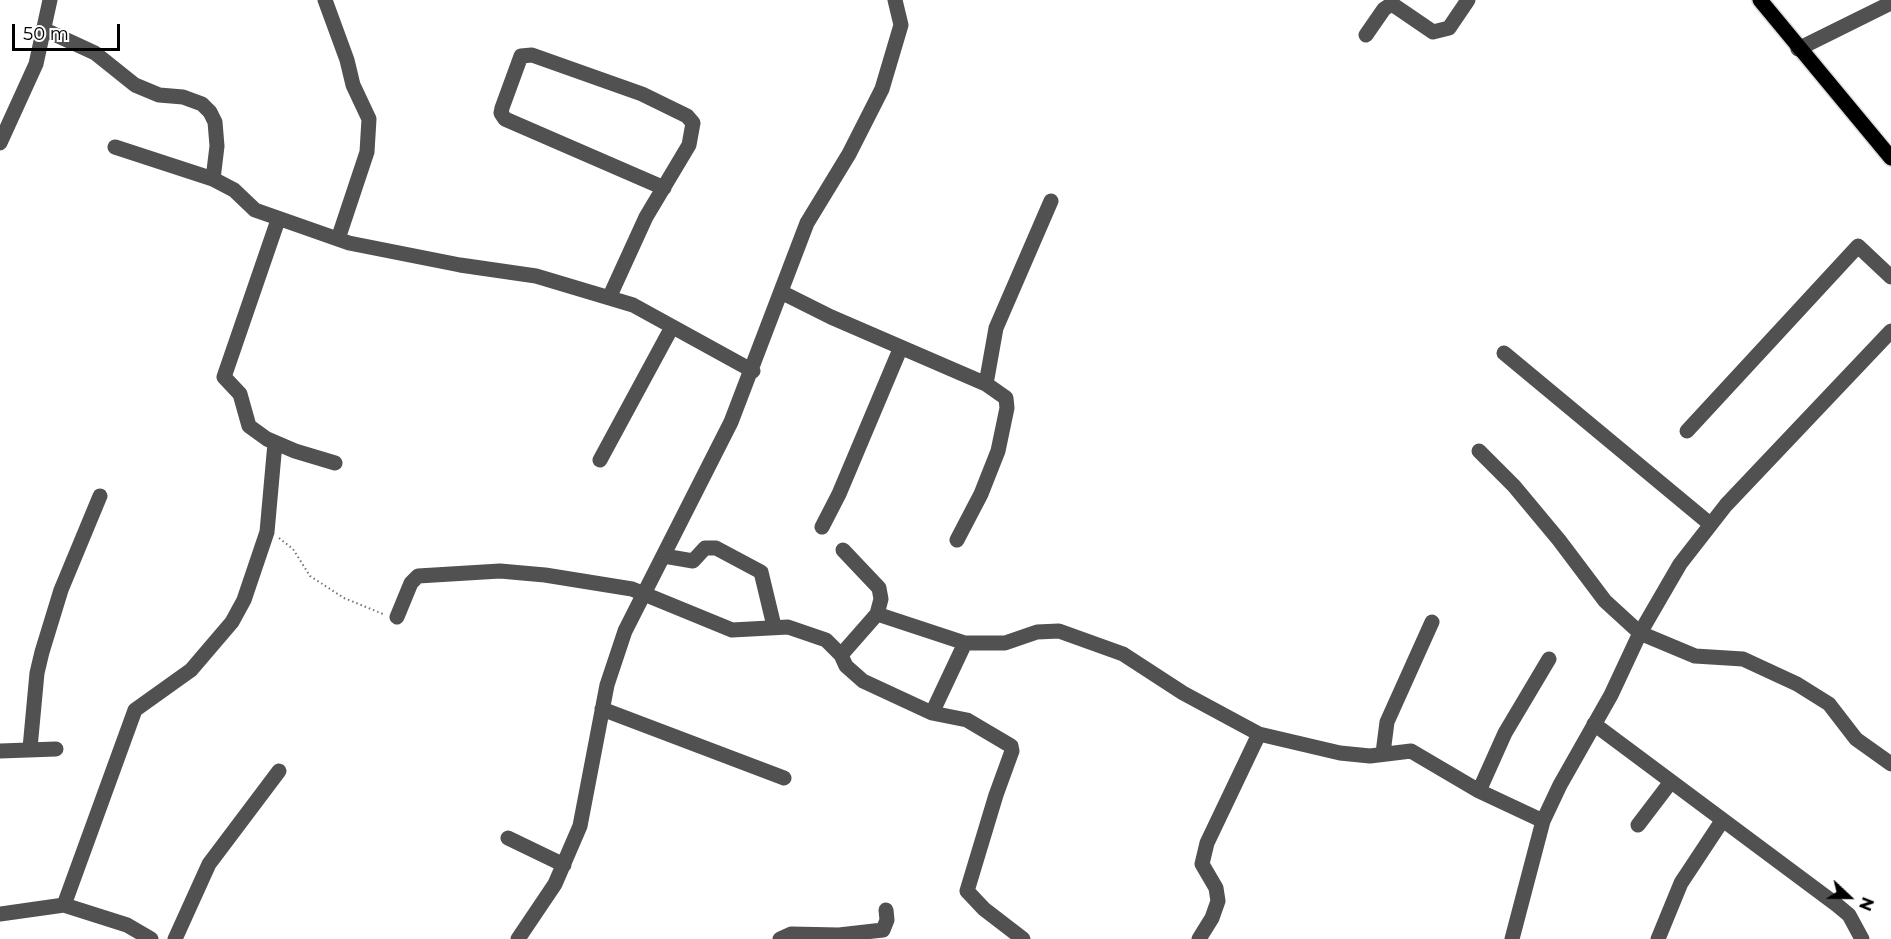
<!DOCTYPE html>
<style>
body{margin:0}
#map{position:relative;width:1891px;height:939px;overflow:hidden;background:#fff;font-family:Montserrat,sans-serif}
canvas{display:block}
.north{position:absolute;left:1819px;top:867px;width:60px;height:60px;-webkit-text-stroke:4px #fff;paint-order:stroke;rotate:112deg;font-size:16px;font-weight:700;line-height:24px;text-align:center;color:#000}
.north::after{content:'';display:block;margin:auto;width:21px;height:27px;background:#000;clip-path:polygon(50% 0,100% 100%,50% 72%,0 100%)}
.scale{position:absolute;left:12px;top:24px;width:108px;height:27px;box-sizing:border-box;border:3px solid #000;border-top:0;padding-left:8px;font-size:18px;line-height:21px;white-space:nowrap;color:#000;-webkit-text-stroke:4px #fff;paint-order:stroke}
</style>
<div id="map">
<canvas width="1891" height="939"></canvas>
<div class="north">N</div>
<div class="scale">50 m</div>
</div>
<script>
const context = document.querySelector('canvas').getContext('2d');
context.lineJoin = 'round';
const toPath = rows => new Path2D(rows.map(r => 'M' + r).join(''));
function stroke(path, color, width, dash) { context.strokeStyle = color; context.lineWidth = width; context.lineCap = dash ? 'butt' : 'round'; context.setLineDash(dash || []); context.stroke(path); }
const path = toPath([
 [279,538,293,549,310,576,344,598,383,614]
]);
const minor = toPath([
 [325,0,347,60,353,85,369,119,367,152,338,239],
 [43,29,95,53,135,85,159,95,183,97,202,104,210,112,215,122,217,146,213,179],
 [1366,35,1384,9,1392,4,1433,32,1449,28,1468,0],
 [1798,49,1891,3],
 [0,143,36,64,50,0],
 [115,147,213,179,234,190,255,210,349,243,460,265,536,276,633,305,753,371],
 [278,220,224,377,240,394,249,426,267,439,295,451,335,463],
 [781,292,831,317,986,384,1006,398,1007,408,998,451,981,494,957,540],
 [609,298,646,217,689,145,693,123,687,116,642,94,532,55,521,56,502,108,501,113,505,119,664,188],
 [1504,353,1710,524],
 [986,384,996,328,1051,201],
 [1687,431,1858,246,1891,277],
 [1479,451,1514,486,1559,540,1605,601,1640,633,1695,656,1743,659,1797,684,1829,704,1856,739,1891,764],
 [600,460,672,327],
 [822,527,839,494,901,347],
 [843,550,879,588,881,599,877,614,965,643,1005,643,1037,632,1059,631,1123,654,1183,693,1259,734,1340,753,1370,756,1411,751,1479,791,1543,821],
 [664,556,693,561,705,548,716,548,761,572,774,626],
 [397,617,411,583,418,576,500,571,545,575,632,589,732,630,788,627,826,640,841,655,846,666,863,681,932,713,967,720,1011,746,1012,751,996,795,967,891,984,909,1023,939],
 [841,655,877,614],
 [602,709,784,778],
 [932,713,965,643],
 [1594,724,1837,905,1849,915,1862,939],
 [30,748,37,673,42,652,61,590,100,496],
 [0,751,56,749],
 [1383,753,1387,722,1432,622],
 [1479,791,1505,733,1549,659],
 [1638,825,1670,783],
 [508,838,564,865],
 [64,905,135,710,191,670,232,622,244,600,267,532,275,443],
 [0,914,64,905,127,925,151,939],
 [175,939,209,864,279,771],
 [518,939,555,884,580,826,607,685,625,631,731,422,807,223,849,154,882,89,901,25,895,0],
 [780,939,791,934,839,935,883,930,887,920,886,910],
 [1199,939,1212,918,1218,901,1216,888,1202,864,1207,843,1259,734],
 [1512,939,1543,821,1560,785,1611,695,1640,633,1680,564,1726,505,1891,331],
 [1658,939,1681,883,1722,821]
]);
const major = toPath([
 [1760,0,1891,158]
]);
stroke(major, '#dbdbdb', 18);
stroke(path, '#737373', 2, [1.5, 3]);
stroke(minor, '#515151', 15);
stroke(major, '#000', 15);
</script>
